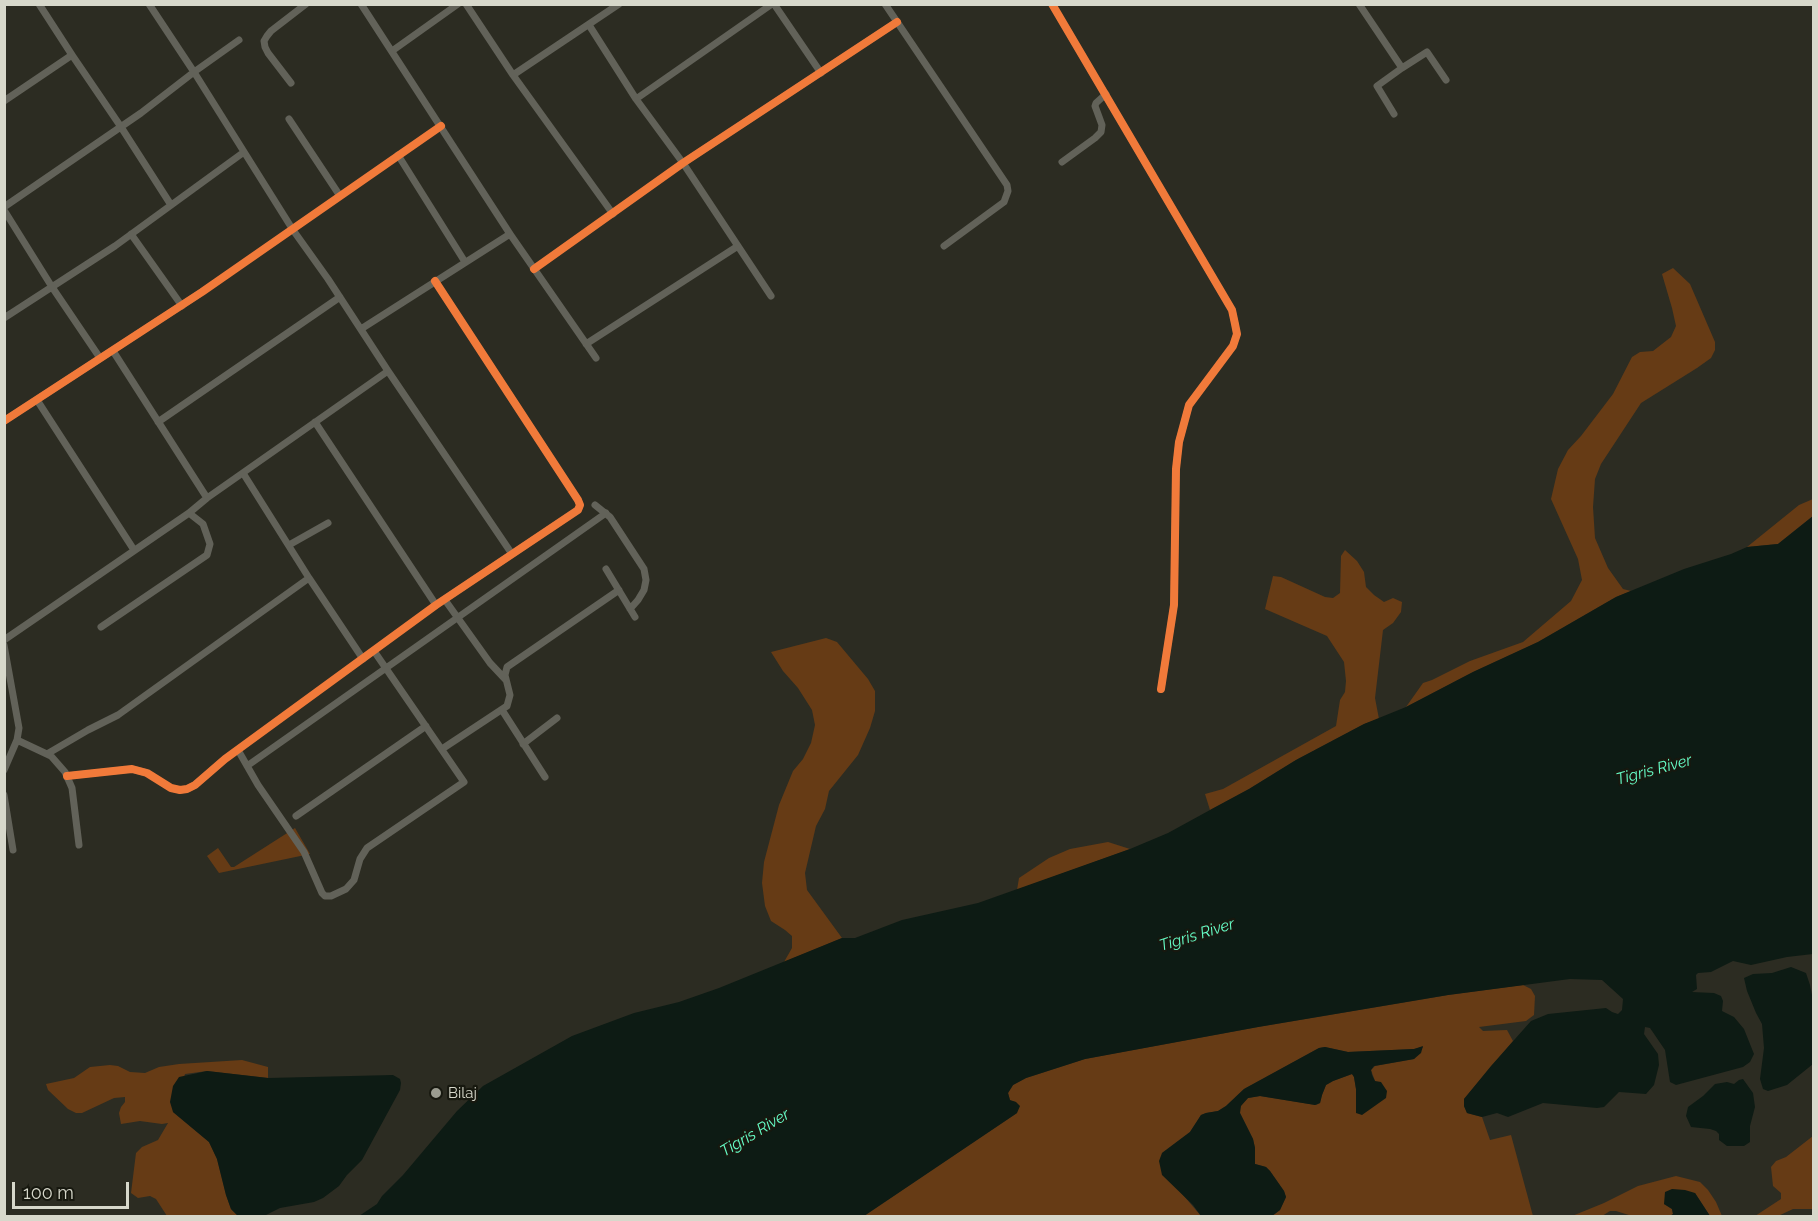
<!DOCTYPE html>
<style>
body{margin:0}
#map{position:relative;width:1818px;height:1221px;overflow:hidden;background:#2c2c22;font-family:Raleway,sans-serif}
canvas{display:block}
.frame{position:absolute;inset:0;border:6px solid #d7d8cb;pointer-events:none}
.scale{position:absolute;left:12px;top:1182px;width:117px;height:27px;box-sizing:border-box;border:3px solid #d7d8cb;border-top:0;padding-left:8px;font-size:18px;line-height:21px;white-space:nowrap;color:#d7d8cb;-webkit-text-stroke:4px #17180f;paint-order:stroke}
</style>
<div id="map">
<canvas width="1818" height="1221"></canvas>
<div class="frame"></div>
<div class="scale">100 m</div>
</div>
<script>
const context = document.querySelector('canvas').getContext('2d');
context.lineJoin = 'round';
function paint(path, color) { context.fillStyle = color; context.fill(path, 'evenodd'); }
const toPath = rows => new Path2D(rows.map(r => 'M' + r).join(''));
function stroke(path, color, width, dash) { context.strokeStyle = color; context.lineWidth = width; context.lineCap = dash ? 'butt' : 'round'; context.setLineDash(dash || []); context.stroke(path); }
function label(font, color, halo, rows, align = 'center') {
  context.font = font + ' Raleway,sans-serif'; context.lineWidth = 4.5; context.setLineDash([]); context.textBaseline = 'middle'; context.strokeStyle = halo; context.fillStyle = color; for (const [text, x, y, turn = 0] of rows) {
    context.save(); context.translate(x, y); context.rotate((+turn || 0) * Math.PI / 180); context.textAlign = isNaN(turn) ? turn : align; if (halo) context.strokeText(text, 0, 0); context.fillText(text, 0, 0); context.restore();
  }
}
const green = toPath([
 [1673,268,1690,284,1715,342,1715,350,1711,358,1697,368,1641,403,1601,464,1595,479,1593,507,1595,538,1608,568,1623,589,1631,591,1616,597,1538,642,1473,672,1406,707,1423,683,1432,680,1470,661,1523,642,1571,601,1582,580,1578,559,1551,499,1558,469,1568,450,1581,436,1613,394,1632,357,1640,352,1653,351,1671,337,1676,326,1672,308,1662,274],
 [1813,499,1813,516,1778,544,1747,547,1799,505],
 [1345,550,1357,561,1364,572,1366,587,1374,595,1384,602,1393,598,1402,602,1401,612,1393,623,1383,630,1375,698,1379,719,1364,724,1296,760,1249,789,1210,810,1205,794,1223,789,1336,726,1340,700,1345,692,1346,681,1344,662,1327,636,1265,609,1273,576,1281,577,1325,597,1333,598,1340,593,1341,556],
 [826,638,837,642,868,679,875,691,875,711,870,728,858,755,829,791,825,809,816,826,805,873,807,890,842,938,784,962,792,948,792,936,785,930,771,921,765,906,762,883,764,862,779,805,793,771,803,759,811,743,815,725,812,710,798,688,783,671,771,652],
 [295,828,310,854,219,873,207,856,218,848,231,867,234,867],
 [1108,842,1130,849,1017,890,1019,878,1049,858,1070,849],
 [1523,985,1531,989,1535,996,1534,1015,1526,1021,1479,1027,1483,1031,1507,1030,1513,1041,1469,1093,1464,1099,1464,1106,1467,1113,1482,1117,1490,1140,1511,1135,1533,1216,1272,1216,1280,1210,1286,1197,1284,1191,1270,1171,1266,1167,1255,1164,1255,1148,1253,1139,1240,1113,1240,1106,1248,1098,1260,1096,1316,1105,1320,1103,1322,1095,1326,1085,1333,1081,1352,1074,1354,1077,1356,1089,1356,1112,1375,1081,1371,1070,1375,1066,1414,1059,1423,1047,1414,1049,1348,1052,1325,1047,1319,1048,1244,1089,1226,1106,1218,1111,1206,1113,1201,1115,1190,1132,1162,1153,1167,1176,1201,1216,864,1216,1017,1113,1016,1102,1010,1101,1008,1093,1013,1085,1026,1078,1085,1059,1117,1053,1258,1027,1448,995],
 [242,1060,268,1067,268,1078,207,1071,185,1074,173,1112,209,1142,217,1159,226,1195,231,1209,238,1216,167,1216,156,1199,150,1196,138,1198,131,1193,136,1153,142,1147,158,1140,168,1123,162,1124,140,1121,121,1124,119,1113,121,1107,125,1102,125,1097,114,1098,82,1113,76,1113,68,1109,48,1090,46,1084,74,1078,90,1067,110,1065,118,1066,130,1072,145,1073,159,1067,179,1064],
 [1813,1136,1813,1209,1793,1209,1778,1216,1755,1216,1781,1199,1781,1193,1773,1186,1771,1167,1776,1161,1786,1157],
 [1676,1176,1700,1182,1708,1190,1716,1202,1722,1216,1710,1216,1695,1193,1664,1204,1672,1209,1673,1214,1670,1216,1632,1216,1616,1211,1610,1211,1602,1216,1572,1216,1604,1203,1638,1186]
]);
const water = toPath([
 [1813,516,1813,954,1787,957,1751,965,1733,961,1711,972,1698,973,1696,975,1697,989,1692,992,1714,993,1721,996,1723,1001,1722,1011,1734,1017,1744,1029,1754,1054,1750,1062,1743,1067,1676,1085,1670,1082,1665,1050,1650,1028,1645,1027,1644,1034,1658,1054,1659,1065,1654,1085,1646,1094,1619,1092,1604,1107,1597,1108,1543,1103,1508,1117,1497,1113,1482,1117,1467,1113,1464,1106,1464,1099,1491,1066,1531,1021,1548,1014,1606,1008,1612,1012,1618,1014,1622,1010,1623,999,1602,980,1570,979,1448,995,1258,1027,1085,1059,1026,1078,1013,1085,1008,1093,1010,1100,1016,1102,1020,1106,1017,1113,864,1216,359,1216,377,1204,382,1196,403,1175,457,1111,483,1086,572,1036,634,1013,679,1002,719,988,842,938,855,938,902,920,978,903,1130,849,1168,833,1210,810,1249,789,1296,760,1364,724,1406,707,1473,672,1538,642,1616,597,1684,569,1731,554,1747,547,1778,544],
 [1791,967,1806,973,1810,985,1814,1005,1813,1064,1787,1085,1768,1091,1763,1089,1760,1079,1764,1048,1762,1024,1756,1013,1747,991,1744,978,1753,974,1772,973],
 [1423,1046,1421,1053,1414,1059,1374,1066,1371,1070,1372,1075,1375,1081,1381,1082,1387,1091,1386,1098,1362,1115,1356,1113,1356,1089,1354,1077,1352,1074,1333,1081,1326,1085,1322,1095,1320,1103,1315,1105,1260,1096,1248,1098,1241,1106,1240,1113,1253,1139,1255,1148,1255,1164,1266,1167,1270,1171,1284,1191,1286,1197,1280,1210,1272,1216,1201,1216,1193,1205,1162,1175,1159,1161,1162,1153,1190,1132,1201,1115,1206,1113,1218,1111,1226,1106,1244,1089,1319,1048,1325,1047,1348,1052,1414,1049],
 [207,1071,268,1078,393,1075,400,1079,401,1083,400,1090,362,1160,347,1175,339,1186,323,1198,314,1202,280,1208,264,1216,238,1216,231,1209,226,1195,217,1159,209,1142,173,1112,170,1102,173,1086,179,1077],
 [1743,1079,1753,1093,1755,1107,1750,1126,1750,1142,1744,1146,1727,1146,1719,1140,1719,1134,1716,1131,1710,1129,1691,1127,1686,1116,1688,1107,1703,1096,1715,1084,1727,1082,1734,1084,1739,1080],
 [1672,1189,1685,1190,1695,1193,1710,1216,1670,1216,1673,1214,1672,1209,1664,1204,1665,1192]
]);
const street = toPath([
 [149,4,194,72,293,230,328,279,388,371,512,554],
 [361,4,510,234,596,358],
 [466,4,513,75,613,214],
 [774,4,821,73],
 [885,4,1007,185,1008,191,1004,202,944,246],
 [1052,4,1232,310,1235,324,1237,334,1233,346,1189,405,1179,442,1176,469,1174,605,1161,689],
 [1359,4,1402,68],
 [589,25,636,99,683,163,771,296],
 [392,51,458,4],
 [72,55,121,127,171,205],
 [513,75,619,4],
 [291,83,268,53,265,47,264,41,267,36,271,31,306,4],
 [636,99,772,4],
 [4,101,72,55,39,4],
 [1394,114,1377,86,1402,68,1427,52,1446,80],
 [289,119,340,196],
 [398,155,465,262],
 [1062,162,1095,138,1101,132,1102,125,1095,106,1096,103,1106,94],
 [4,207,141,113,194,72,239,40],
 [4,210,52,287,100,358],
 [131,234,182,306],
 [534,269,683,163,897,22],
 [4,318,115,246,244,152],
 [361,329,510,234],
 [586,344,738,246],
 [113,351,207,498],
 [37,400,134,550],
 [4,421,202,292,441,126],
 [158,422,340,297],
 [315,422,436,605],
 [243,473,309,578,363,659],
 [595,505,610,517,644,569,646,580,644,590,638,600,630,609],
 [289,545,328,523],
 [606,569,635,617],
 [445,600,490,663,506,680],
 [101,627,207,555,210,544,203,524,189,513],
 [4,640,189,513,207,498,388,371],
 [4,645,19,728,17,740,4,770],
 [502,710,545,777],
 [17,740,51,756,65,772,72,788,79,845],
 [523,744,557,718],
 [442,749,507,706,510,695,505,675,507,667,619,590],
 [238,750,258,785,304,852,322,893,325,896,331,896,346,889,354,880,360,859,367,848,464,782,374,651],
 [47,754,88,730,118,715,309,578],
 [247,766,606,513],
 [67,776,132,769,147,773,171,788,180,790,187,789,195,785,225,759,436,605,578,510,580,505,578,500,435,281],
 [4,795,13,850],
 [296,816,426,726]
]);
const cycleway = toPath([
 [1052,4,1232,310,1235,324,1237,334,1233,346,1189,405,1179,442,1176,469,1174,605,1161,689],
 [534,269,683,163,897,22],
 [4,421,202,292,441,126],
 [67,776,132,769,147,773,171,788,180,790,187,789,195,785,225,759,436,605,578,510,580,505,578,500,435,281]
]);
const markers = [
 [436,1093,6,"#9b9c90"]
];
const poiNames = [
 ["Bilaj",448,1093]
];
const waterNames = [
 ["Tigris River",1654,770,-15],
 ["Tigris River",1197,935,-17],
 ["Tigris River",755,1133,-31]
];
paint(green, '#663b15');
paint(water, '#0d1b14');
stroke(street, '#626259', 7);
stroke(cycleway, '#f17a3a', 8);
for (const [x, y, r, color] of markers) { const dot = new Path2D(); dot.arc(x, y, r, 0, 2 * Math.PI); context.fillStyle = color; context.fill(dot); stroke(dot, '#17180f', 2); }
label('15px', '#d7d8cb', '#17180f', poiNames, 'left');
label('italic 16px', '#66fec8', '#17180f', waterNames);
</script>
